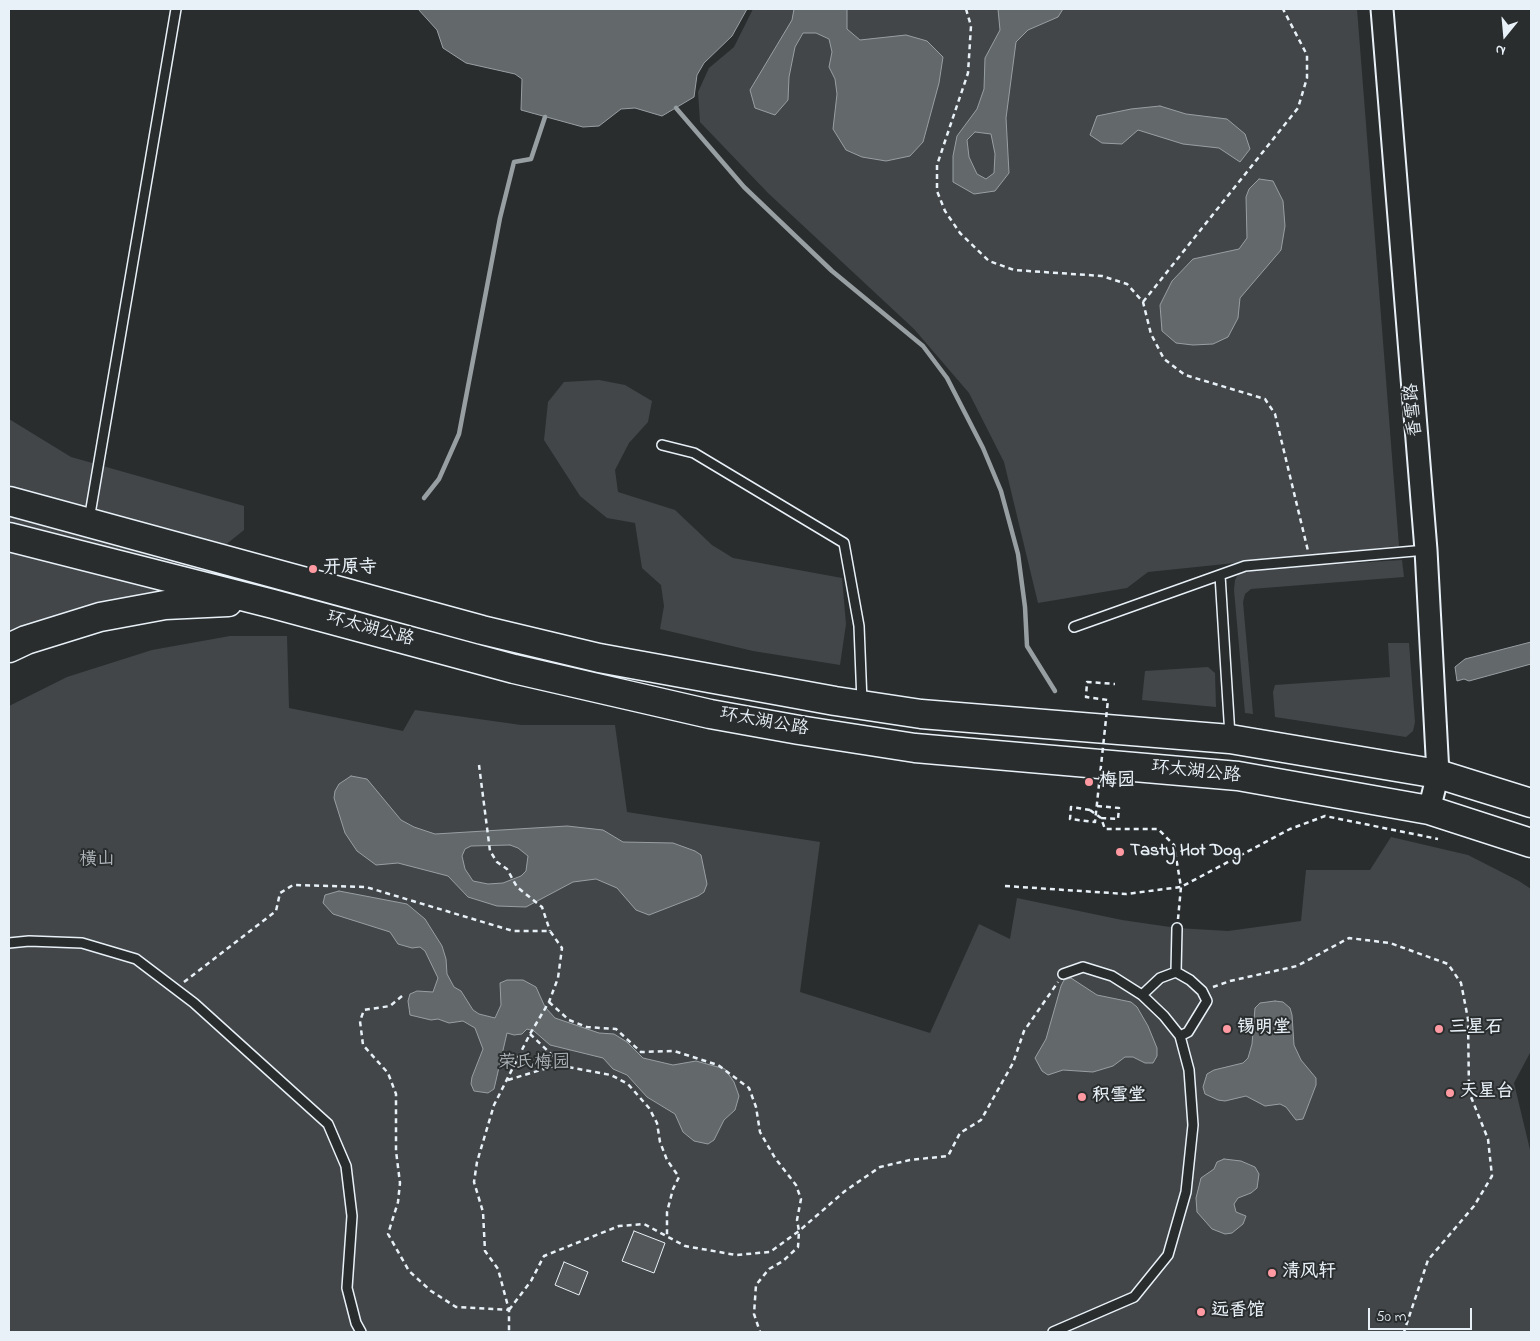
<!DOCTYPE html>
<meta charset="utf-8">
<style>
body{margin:0}
#map{position:relative;width:1540px;height:1341px;overflow:hidden;background:#2a2d2e;font-family:"Indie Flower",sans-serif}
canvas{display:block}
.frame{position:absolute;inset:0;border:10px solid #e8f1f8;pointer-events:none}
.north{position:absolute;left:1480px;top:10px;width:50px;height:50px;-webkit-text-stroke:4px #2a2d2e;paint-order:stroke;rotate:197deg;font-size:14px;font-weight:700;line-height:20px;text-align:center;color:#e8f1f8}
.north::after{content:'';display:block;margin:auto;width:18px;height:22px;background:#e8f1f8;clip-path:polygon(50% 0,100% 100%,50% 72%,0 100%)}
.scale{position:absolute;left:1368px;top:1308px;width:104px;height:22px;box-sizing:border-box;border:2px solid #e8f1f8;border-top:0;padding-left:6px;font-size:15px;line-height:18px;white-space:nowrap;color:#e8f1f8;-webkit-text-stroke:4px #2a2d2e;paint-order:stroke}
</style>
<div id="map">
<canvas width="1540" height="1341"></canvas>
<div class="frame"></div>
<div class="north">N</div>
<div class="scale">50 m</div>
</div>
<script>
const context = document.querySelector('canvas').getContext('2d');
context.lineJoin = 'round';
function paint(path, color) { context.fillStyle = color; context.fill(path, 'evenodd'); }
const toPath = rows => new Path2D(rows.map(r => 'M' + r).join(''));
function stroke(path, color, width, dash) { context.strokeStyle = color; context.lineWidth = width; context.lineCap = dash ? 'butt' : 'round'; context.setLineDash(dash || []); context.stroke(path); }
function label(font, color, halo, rows, align = 'center') {
  context.font = font + ' "Indie Flower","LXGW WenKai TC",sans-serif'; context.lineWidth = 4; context.setLineDash([]); context.textBaseline = 'middle'; context.strokeStyle = halo; context.fillStyle = color; for (const [text, x, y, turn = 0] of rows) {
    context.save(); context.translate(x, y); context.rotate((+turn || 0) * Math.PI / 180); context.textAlign = isNaN(turn) ? turn : align; if (halo) context.strokeText(text, 0, 0); context.fillText(text, 0, 0); context.restore();
  }
}
const green = toPath([
 [753,9,1357,9,1399,546,1148,572,1127,588,1038,603,1004,462,969,393,914,329,768,193,700,122,698,92,709,68,734,47],
 [599,380,625,385,652,401,648,422,629,443,615,470,618,492,675,510,712,545,733,558,842,578,846,624,840,665,753,651,660,629,664,606,661,585,642,568,635,523,607,518,580,496,544,440,548,402,564,382],
 [9,419,71,457,244,506,244,530,164,594,9,634],
 [1402,560,1404,577,1251,589,1245,594,1243,602,1253,714,1245,713,1234,590,1235,580,1239,573,1246,570],
 [230,636,287,636,289,708,403,731,415,710,521,725,615,725,627,812,820,842,800,992,930,1033,979,924,1010,939,1017,898,1122,920,1177,928,1228,931,1301,921,1306,870,1370,870,1391,837,1468,855,1519,881,1531,889,1531,1051,1514,1083,1531,1154,1531,1332,9,1332,9,706,67,677,152,650],
 [1388,643,1409,643,1415,722,1413,731,1406,737,1275,717,1273,692,1275,685,1390,677],
 [1208,667,1215,673,1216,707,1142,700,1145,671]
]);
const water = toPath([
 [418,9,747,9,732,36,704,63,697,75,694,97,662,116,635,108,621,109,599,126,583,127,521,110,522,79,515,74,466,63,443,48,437,30,418,9],
 [794,9,847,9,847,29,860,40,906,35,927,41,943,57,939,83,923,142,910,156,886,161,862,157,846,150,833,129,837,94,835,79,829,67,832,52,829,39,816,33,803,33,795,47,789,77,788,100,775,115,755,108,750,90,792,20,794,9],
 [998,9,1063,9,1058,17,1028,30,1016,42,1006,118,1009,173,995,191,974,194,953,182,953,156,957,136,977,109,984,89,985,58,1000,30,998,9],
 [975,132,991,134,995,154,994,173,986,179,977,174,969,157,967,140,975,132],
 [1160,106,1186,114,1227,119,1245,134,1250,149,1240,162,1219,148,1183,144,1138,130,1122,144,1102,143,1090,135,1097,116,1131,109,1160,106],
 [1259,179,1273,181,1283,201,1285,226,1281,250,1240,298,1238,318,1228,337,1213,344,1193,345,1176,343,1162,331,1160,305,1172,281,1193,259,1239,249,1247,238,1246,197,1249,189,1259,179],
 [1531,642,1531,664,1469,681,1464,679,1457,681,1455,667,1465,659,1531,642],
 [351,776,367,779,401,820,414,827,435,834,567,826,603,830,623,842,673,843,695,851,701,855,707,884,704,892,698,896,649,915,636,910,617,888,596,879,573,882,526,907,497,906,468,897,448,876,398,863,376,865,357,851,345,833,334,798,335,791,339,784,351,776],
 [510,845,518,848,528,856,526,871,521,876,503,883,488,884,473,881,465,869,462,856,465,849,471,846,510,845],
 [339,891,407,904,425,919,442,946,446,959,447,974,454,987,461,991,473,1010,479,1014,495,1018,501,1005,500,983,507,980,523,980,536,987,545,1007,555,1018,599,1033,614,1034,627,1042,643,1058,673,1065,696,1061,725,1069,734,1082,739,1096,735,1110,724,1120,714,1140,708,1144,694,1141,683,1132,675,1114,647,1097,627,1075,613,1069,603,1058,550,1045,534,1031,527,1029,522,1034,514,1035,507,1033,494,1089,488,1093,474,1091,471,1084,472,1077,483,1049,475,1028,463,1021,449,1023,438,1019,431,1020,410,1015,408,1001,410,994,417,991,433,992,438,978,425,951,420,947,412,948,398,944,390,932,333,914,323,903,325,895,339,891],
 [1071,978,1097,995,1131,1002,1137,1007,1148,1026,1157,1048,1157,1056,1153,1063,1145,1063,1133,1057,1125,1057,1113,1066,1093,1072,1063,1070,1048,1075,1042,1071,1035,1058,1046,1039,1061,986,1064,980,1071,978],
 [1275,1001,1283,1002,1290,1008,1292,1015,1294,1045,1301,1060,1316,1078,1316,1085,1303,1119,1296,1120,1286,1107,1280,1104,1265,1106,1246,1096,1225,1101,1218,1100,1205,1094,1203,1087,1207,1074,1214,1070,1243,1063,1248,1058,1252,1044,1255,1008,1260,1003,1275,1001],
 [1224,1159,1241,1161,1255,1167,1259,1174,1257,1188,1251,1193,1238,1198,1234,1204,1236,1212,1246,1216,1243,1224,1232,1233,1225,1234,1212,1229,1197,1212,1196,1198,1201,1178,1214,1169,1217,1162,1224,1159]
]);
const stream = toPath([
 [676,108,744,187,832,271,923,346,947,378,983,448,1001,491,1018,554,1025,607,1027,646,1055,691],
 [424,498,439,479,459,434,500,218,514,162,531,159,545,117]
]);
const building = toPath([
 [634,1231,665,1243,654,1273,622,1261,634,1231],
 [564,1262,588,1272,579,1295,555,1285,564,1262]
]);
const path = toPath([
 [966,9,971,26,968,73,937,165,937,191,945,211,960,233,989,261,1014,270,1102,276,1127,284,1143,302,1151,334,1164,359,1185,375,1265,399,1275,414,1308,551],
 [1143,302,1298,108,1307,78,1307,55,1283,9],
 [479,765,490,851,497,862,507,869,517,887,542,907,550,931],
 [1097,806,1119,808,1118,819,1101,818],
 [1090,810,1101,818,1105,829,1158,829,1174,845,1181,887,1178,919],
 [1005,886,1126,894,1181,887,1290,829,1325,816,1438,839],
 [184,982,276,911,280,893,293,885,366,887,513,931,550,931,562,948,558,978,549,1002,530,1034,494,1105,477,1162,474,1182,483,1212,485,1251,498,1269,509,1310,509,1332],
 [1213,987,1230,981,1297,966,1349,938,1390,943,1448,964,1461,983,1468,1019,1469,1092,1488,1139,1492,1176,1474,1206,1428,1260,1404,1332],
 [402,996,390,1006,364,1010,360,1021,363,1045,388,1073,396,1094,396,1151,400,1183,398,1202,388,1234,409,1271,431,1291,456,1307,509,1310],
 [549,1002,569,1020,587,1027,616,1029,641,1052,674,1051,718,1065,749,1088,756,1107,760,1132,775,1158,796,1185,801,1199,797,1220,799,1231,798,1247,783,1261,769,1269,756,1285,754,1314,760,1332],
 [530,1034,550,1053,557,1065],
 [508,1080,557,1065,611,1075,628,1084,649,1108,657,1123,660,1142,667,1160,679,1177,673,1189,667,1212,667,1237],
 [509,1310,531,1281,544,1256,619,1226,644,1224,685,1246,736,1255,770,1252,799,1231,845,1191,880,1167,910,1160,948,1156,960,1133,981,1120,1013,1063,1024,1031,1058,982]
]);
const service = toPath([
 [662,445,694,453,844,543,859,626,862,702],
 [89,520,176,9],
 [1220,575,1230,736],
 [1074,627,1245,566,1426,550],
 [1177,928,1176,972,1190,980,1202,991,1207,1001,1188,1032,1180,1036],
 [9,943,29,941,82,943,136,959,194,1003,328,1124,346,1166,352,1216,347,1288,356,1323,361,1332],
 [1142,995,1160,978,1176,972],
 [1053,1332,1134,1297,1168,1255,1186,1192,1193,1125,1189,1070,1180,1036,1164,1016,1142,995,1112,976,1083,967,1063,974]
]);
const tertiary = toPath([
 [1382,9,1426,550,1438,774,1429,810]
]);
const trunk = toPath([
 [9,501,482,630,599,658,835,701,921,714,1230,739,1438,774,1531,803],
 [9,537,273,604,514,669,710,714,799,730,915,748,1238,776,1429,810,1531,843],
 [9,648,26,640,100,617,165,605,228,602]
]);
const pathBridge = toPath([
 [1090,810,1071,807,1070,819,1095,822,1108,700,1086,697,1087,682,1115,684]
]);
const markers = [
 [313,569,5,"#ff9aa2"],
 [1089,782,5,"#ff9aa2"],
 [1120,852,5,"#ff9aa2"],
 [1227,1029,5,"#ff9aa2"],
 [1439,1029,5,"#ff9aa2"],
 [1450,1093,5,"#ff9aa2"],
 [1082,1097,5,"#ff9aa2"],
 [1272,1273,5,"#ff9aa2"],
 [1201,1312,5,"#ff9aa2"]
];
const streetNames = [
 ["香雪路",1415,410,-95],
 ["环太湖公路",370,630,15],
 ["环太湖公路",764,723,10],
 ["环太湖公路",1196,773,6]
];
const poiNames = [
 ["开原寺",323,569],
 ["梅园",1099,782],
 ["Tasty Hot Dog",1130,852],
 ["锡明堂",1237,1029],
 ["三星石",1449,1029],
 ["天星台",1460,1093],
 ["积雪堂",1092,1097],
 ["清风轩",1282,1273],
 ["远香馆",1211,1312]
];
const parkNames = [
 ["横山",97,861],
 ["荣氏梅园",534,1064]
];
paint(green, '#424648');
paint(water, '#63686b');
stroke(water, '#989fa3', 1);
stroke(stream, '#989fa3', 4.5);
paint(building, '#535759');
stroke(building, '#e8f1f8', 1);
stroke(service, '#e8f1f8', 12);
stroke(tertiary, '#e8f1f8', 25);
stroke(trunk, '#e8f1f8', 31);
stroke(path, '#e8f1f8', 2.5, [5, 4]);
stroke(service, '#2a2d2e', 9);
stroke(tertiary, '#2a2d2e', 21);
stroke(trunk, '#2a2d2e', 28);
stroke(pathBridge, '#e8f1f8', 2.5, [5, 4]);
for (const [x, y, r, color] of markers) { const dot = new Path2D(); dot.arc(x, y, r, 0, 2 * Math.PI); context.fillStyle = color; context.fill(dot); stroke(dot, '#2a2d2e', 2); }
label('18px', '#e8f1f8', '#2a2d2e', streetNames);
label('bold 18px', '#e8f1f8', '#2a2d2e', poiNames, 'left');
label('18px', '#aeb5ba', '#2a2d2e', parkNames);
</script>
